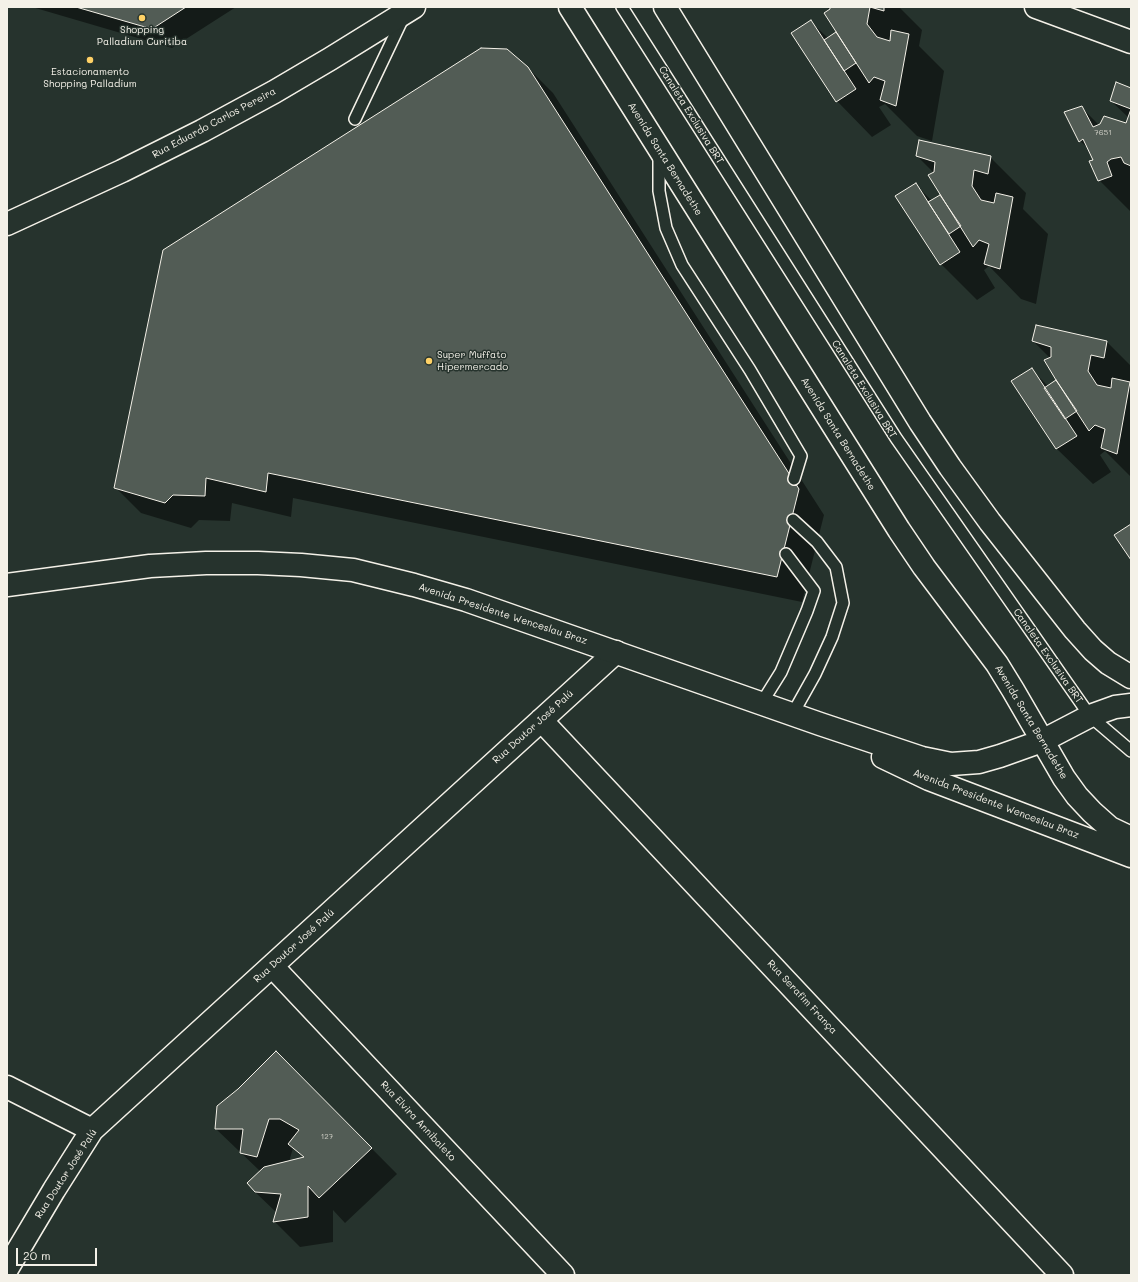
<!DOCTYPE html>
<meta charset="utf-8">
<style>
body{margin:0}
#map{position:relative;width:1138px;height:1282px;overflow:hidden;background:#26332d;font-family:Mali,sans-serif}
canvas{display:block}
.frame{position:absolute;inset:0;border:8px solid #f4f1e8;pointer-events:none}
.scale{position:absolute;left:16px;top:1248px;width:81px;height:18px;box-sizing:border-box;border:2px solid #f4f1e8;border-top:0;padding-left:5px;font-size:12px;line-height:14px;white-space:nowrap;color:#f4f1e8;-webkit-text-stroke:3px #26332d;paint-order:stroke}
</style>
<div id="map">
<canvas width="1138" height="1282"></canvas>
<div class="frame"></div>
<div class="scale">20 m</div>
</div>
<script>
const context = document.querySelector('canvas').getContext('2d');
context.lineJoin = 'round';
function paint(path, color) { context.fillStyle = color; context.fill(path, 'evenodd'); }
const toPath = rows => new Path2D(rows.map(r => 'M' + r).join(''));
function stroke(path, color, width, dash) { context.strokeStyle = color; context.lineWidth = width; context.lineCap = dash ? 'butt' : 'round'; context.setLineDash(dash || []); context.stroke(path); }
function label(font, color, halo, rows, align = 'center') {
  context.font = font + ' Mali,sans-serif'; context.lineWidth = 3; context.setLineDash([]); context.textBaseline = 'middle'; context.strokeStyle = halo; context.fillStyle = color; for (const [text, x, y, turn = 0] of rows) {
    context.save(); context.translate(x, y); context.rotate((+turn || 0) * Math.PI / 180); context.textAlign = isNaN(turn) ? turn : align; if (halo) context.strokeText(text, 0, 0); context.fillText(text, 0, 0); context.restore();
  }
}
const shadow = toPath([
 [32,7,236,7,172,48],
 [826,7,899,7,922,30,919,46,944,71,932,141,917,136,885,104,879,107,891,125,872,137,837,101,811,22,828,38,837,32,830,10],
 [527,67,553,93,824,515,802,602,293,498,291,517,232,503,230,521,199,520,191,528,141,513,116,488],
 [1131,89,1131,212,1099,180,1095,161,1090,150,1080,141,1081,107,1100,126,1127,125,1129,118,1111,101],
 [917,156,990,157,1026,193,1023,209,1048,234,1036,304,1021,299,989,266,984,270,995,288,977,300,941,264,915,184,932,201,942,195,934,173],
 [1037,327,1107,342,1131,366,1131,477,1105,451,1100,455,1111,472,1093,484,1057,449,1013,381,1031,369,1048,386,1058,380,1050,358,1033,341],
 [276,1052,397,1174,345,1223,333,1210,333,1242,300,1247,274,1221,277,1213,255,1192,261,1172,216,1129,239,1090],
 [293,1148,304,1158,289,1162]
]);
const building = toPath([
 [76,7,186,7,152,29,76,7],
 [830,7,884,7,884,11,870,7,867,24,877,37,890,41,891,30,909,34,896,106,880,100,885,81,874,77,869,83,824,13,830,9,830,7],
 [811,20,856,89,836,102,791,33,811,20],
 [836,32,856,63,844,71,824,40,836,32],
 [481,48,507,49,528,67,799,489,777,577,268,473,266,492,206,478,205,496,173,495,165,503,114,488,163,250,481,48],
 [1116,82,1131,88,1131,166,1124,163,1121,157,1111,159,1107,162,1112,176,1098,181,1089,161,1093,160,1083,139,1079,142,1064,112,1082,106,1093,127,1100,124,1104,116,1126,123,1131,109,1110,101,1116,82],
 [919,140,991,156,988,174,974,170,972,186,981,200,994,203,996,193,1013,197,1000,269,984,264,989,244,979,240,973,247,928,175,934,172,935,162,916,156,919,140],
 [916,183,960,252,940,265,895,196,916,183],
 [940,195,961,226,949,234,928,202,940,195],
 [1036,325,1107,341,1104,358,1091,355,1088,371,1097,385,1111,388,1112,378,1130,382,1117,454,1101,448,1105,429,1095,425,1089,431,1056,380,1044,360,1051,357,1051,347,1032,341,1036,325],
 [1032,368,1077,436,1056,449,1011,381,1032,368],
 [1056,380,1077,411,1065,419,1044,388,1056,380],
 [1131,524,1131,560,1114,535,1131,524],
 [276,1051,372,1148,319,1198,308,1186,308,1217,273,1222,281,1194,255,1192,247,1183,264,1167,304,1157,288,1144,299,1130,280,1119,269,1119,257,1157,240,1153,243,1129,215,1129,217,1106,238,1089,276,1051]
]);
const lane = toPath([
 [622,7,896,438,1090,716,1131,751],
 [355,119,403,18],
 [659,154,659,191,666,228,682,265,750,370,801,456,794,479],
 [761,704,781,672,807,611,814,591,786,554],
 [792,715,815,674,832,637,843,603,836,567,817,542,793,520]
]);
const street = toPath([
 [1036,7,1131,42],
 [541,720,1062,1275],
 [272,966,563,1275],
 [7,1087,92,1130],
 [7,1269,54,1190,92,1130,616,652]
]);
const secondary = toPath([
 [570,7,899,530,924,567,997,664,1013,690,1064,778,1077,796,1092,812,1110,828,1131,838],
 [665,7,920,422,950,467,990,522,1075,630,1093,650,1108,663,1131,677],
 [7,585,150,566,206,563,258,563,301,565,353,570,414,585,466,600,820,724,922,758,951,764,979,762,1000,756,1042,741,1090,716,1115,707,1131,705],
 [883,757,929,779,1131,856]
]);
const primary = toPath([
 [7,224,122,171,202,131,274,92,330,59,414,7]
]);
const markers = [
 [142,18,4,"#ffd166"],
 [90,60,4,"#ffd166"],
 [429,361,4,"#ffd166"]
];
const numberNames = [
 ["7651",1103,133],
 ["127",327,1137]
];
const poiNames = [
 ["Shopping",142,30],
 ["Palladium Curitiba",142,42],
 ["Estacionamento",90,72],
 ["Shopping Palladium",90,84],
 ["Super Muffato",437,355,"left"],
 ["Hipermercado",437,367,"left"]
];
const streetNames = [
 ["Canaleta Exclusiva BRT",691,115,58],
 ["Rua Eduardo Carlos Pereira",214,123,-28],
 ["Avenida Santa Bernadethe",665,159,58],
 ["Canaleta Exclusiva BRT",864,389,58],
 ["Avenida Santa Bernadethe",838,434,58],
 ["Avenida Presidente Wenceslau Braz",503,614,18],
 ["Canaleta Exclusiva BRT",1048,656,55],
 ["Avenida Santa Bernadethe",1031,722,59],
 ["Rua Doutor José Palú",533,727,-42],
 ["Avenida Presidente Wenceslau Braz",996,804,21],
 ["Rua Doutor José Palú",294,946,-42],
 ["Rua Serafim França",802,997,47],
 ["Rua Elvira Annibaleto",418,1121,47],
 ["Rua Doutor José Palú",66,1174,-57]
];
paint(shadow, '#0007');
paint(building, '#525c55');
stroke(building, '#f4f1e8', 1);
stroke(lane, '#f4f1e8', 14);
stroke(street, '#f4f1e8', 25);
stroke(secondary, '#f4f1e8', 25);
stroke(primary, '#f4f1e8', 25);
stroke(lane, '#26332d', 11);
stroke(street, '#26332d', 22);
stroke(secondary, '#26332d', 22);
stroke(primary, '#26332d', 22);
for (const [x, y, r, color] of markers) { const dot = new Path2D(); dot.arc(x, y, r, 0, 2 * Math.PI); context.fillStyle = color; context.fill(dot); stroke(dot, '#26332d', 1.5); }
label('8px', '#ccccc3', null, numberNames);
label('10px', '#f4f1e8', '#26332d', poiNames);
label('10px', '#f4f1e8', '#26332d', streetNames);
</script>
